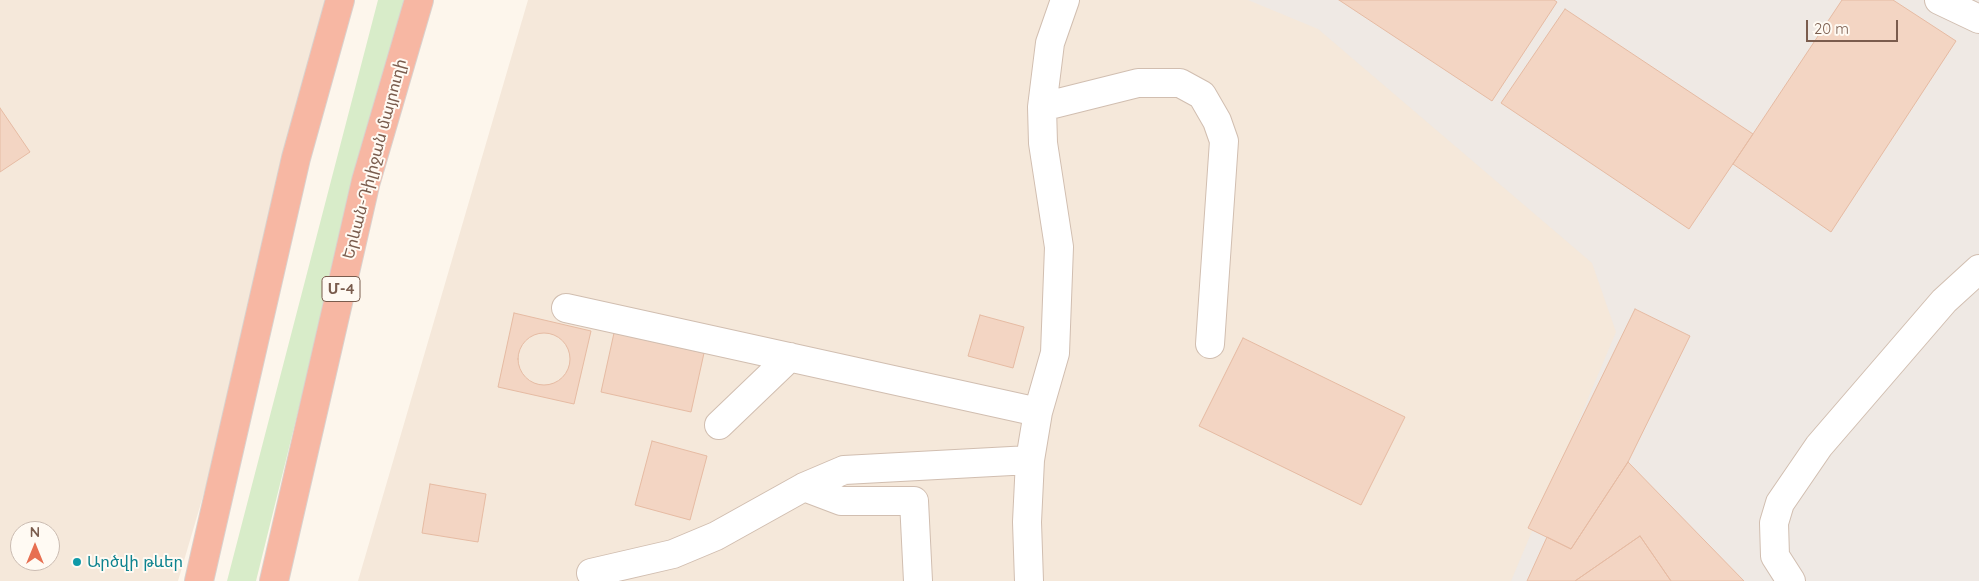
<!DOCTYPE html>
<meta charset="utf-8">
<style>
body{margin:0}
#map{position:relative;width:1979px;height:581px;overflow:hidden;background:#fdf6ec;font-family:Quicksand,sans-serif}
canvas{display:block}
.north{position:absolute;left:10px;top:521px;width:50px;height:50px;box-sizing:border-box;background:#fffaf3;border:1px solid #cabbb1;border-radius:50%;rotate:0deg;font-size:14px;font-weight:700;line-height:20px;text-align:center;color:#7a5c4d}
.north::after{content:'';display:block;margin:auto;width:18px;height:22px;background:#e76f51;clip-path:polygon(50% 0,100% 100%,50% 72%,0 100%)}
.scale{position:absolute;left:1806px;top:20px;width:92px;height:22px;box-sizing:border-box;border:2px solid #7a5c4d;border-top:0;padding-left:6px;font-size:15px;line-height:18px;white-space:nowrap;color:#7a5c4d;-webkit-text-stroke:4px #fffaf3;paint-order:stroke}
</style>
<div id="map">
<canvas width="1979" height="581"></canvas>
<div class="north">N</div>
<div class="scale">20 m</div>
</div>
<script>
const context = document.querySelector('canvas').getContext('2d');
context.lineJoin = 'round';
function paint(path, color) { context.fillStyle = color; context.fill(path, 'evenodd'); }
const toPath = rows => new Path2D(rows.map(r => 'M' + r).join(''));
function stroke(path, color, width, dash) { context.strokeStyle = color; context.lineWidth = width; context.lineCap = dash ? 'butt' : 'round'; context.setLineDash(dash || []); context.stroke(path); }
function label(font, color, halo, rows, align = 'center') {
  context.font = font + ' Quicksand,"Noto Sans Armenian",sans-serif'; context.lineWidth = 4; context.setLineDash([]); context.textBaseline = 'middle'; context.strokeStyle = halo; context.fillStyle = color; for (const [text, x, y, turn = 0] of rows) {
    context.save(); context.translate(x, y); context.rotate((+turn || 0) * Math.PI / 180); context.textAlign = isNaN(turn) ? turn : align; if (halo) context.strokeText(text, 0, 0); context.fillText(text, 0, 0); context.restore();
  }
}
const residential = toPath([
 [0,0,349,0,178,581,0,581],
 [20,531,50,531,50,561,20,561],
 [528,0,1979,0,1979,581,358,581]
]);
const industrial = toPath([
 [1248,0,1979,0,1979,581,1511,581,1616,332,1592,263,1318,29]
]);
const green = toPath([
 [378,0,404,0,362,153,256,581,227,581]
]);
const building = toPath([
 [1339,0,1554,0,1557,2,1492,101,1339,0],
 [1842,0,1893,0,1956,41,1831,232,1733,164,1842,0],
 [1565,9,1753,134,1689,229,1501,103,1565,9],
 [0,108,30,152,0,172,0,108],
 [1635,309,1690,336,1628,462,1571,549,1528,528,1635,309],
 [514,313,591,331,574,404,498,387,514,313],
 [980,315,1024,327,1013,368,968,356,980,315],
 '518 359a26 26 0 1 1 52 0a26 26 0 1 1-52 0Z',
 [614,333,704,353,691,412,601,392,614,333],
 [1243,338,1405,417,1361,505,1199,426,1243,338],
 [652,441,707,456,690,520,635,505,652,441],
 [1628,462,1744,581,1671,581,1640,536,1575,581,1527,581,1547,537,1571,549,1628,462],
 [430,484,486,494,478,542,422,533,430,484],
 [1640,536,1671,581,1575,581,1640,536]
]);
const minor = toPath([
 [1939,0,1979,19],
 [1042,107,1138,83,1180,83,1202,95,1217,121,1224,141,1210,344],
 [566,308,1038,412],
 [719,425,790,357],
 [804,487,841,501,914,501,918,581],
 [591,573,673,554,716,536,804,487,844,470,1030,460],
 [1029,581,1027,522,1030,460,1038,412,1055,353,1059,247,1043,143,1042,107,1050,43,1065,0],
 [1791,581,1775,556,1774,523,1780,503,1819,446,1944,301,1979,269]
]);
const highway = toPath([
 [199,581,296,158,340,0],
 [274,581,366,181,419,0]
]);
const markers = [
 [77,562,5,"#0f9aa8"]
];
const shields = [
 [341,289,38]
];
const shieldNames = [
 ["Մ-4",341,289]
];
const streetNames = [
 ["Երևան-Դիլիջան մայրուղի",375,159,-75]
];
const cultureNames = [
 ["Արծվի թևեր",87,562]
];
paint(residential, '#f5e8da');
paint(industrial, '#efe9e4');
paint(green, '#d8ecc9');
paint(building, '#f3d5c3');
stroke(building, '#e6bba3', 1);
stroke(minor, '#d1beb0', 30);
stroke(highway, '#dad1cd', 30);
stroke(minor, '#fff', 28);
stroke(highway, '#f7b7a3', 28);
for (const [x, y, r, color] of markers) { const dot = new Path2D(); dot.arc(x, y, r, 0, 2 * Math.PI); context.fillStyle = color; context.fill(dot); stroke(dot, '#fffaf3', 2); }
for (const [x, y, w] of shields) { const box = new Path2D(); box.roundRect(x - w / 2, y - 12.5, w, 25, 4); context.fillStyle = '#fffaf3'; context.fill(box); stroke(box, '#7a5c4d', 1); }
label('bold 15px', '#7a5c4d', null, shieldNames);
label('16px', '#7a5c4d', '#fffaf3', streetNames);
label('16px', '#0d838f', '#fffaf3', cultureNames, 'left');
</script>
